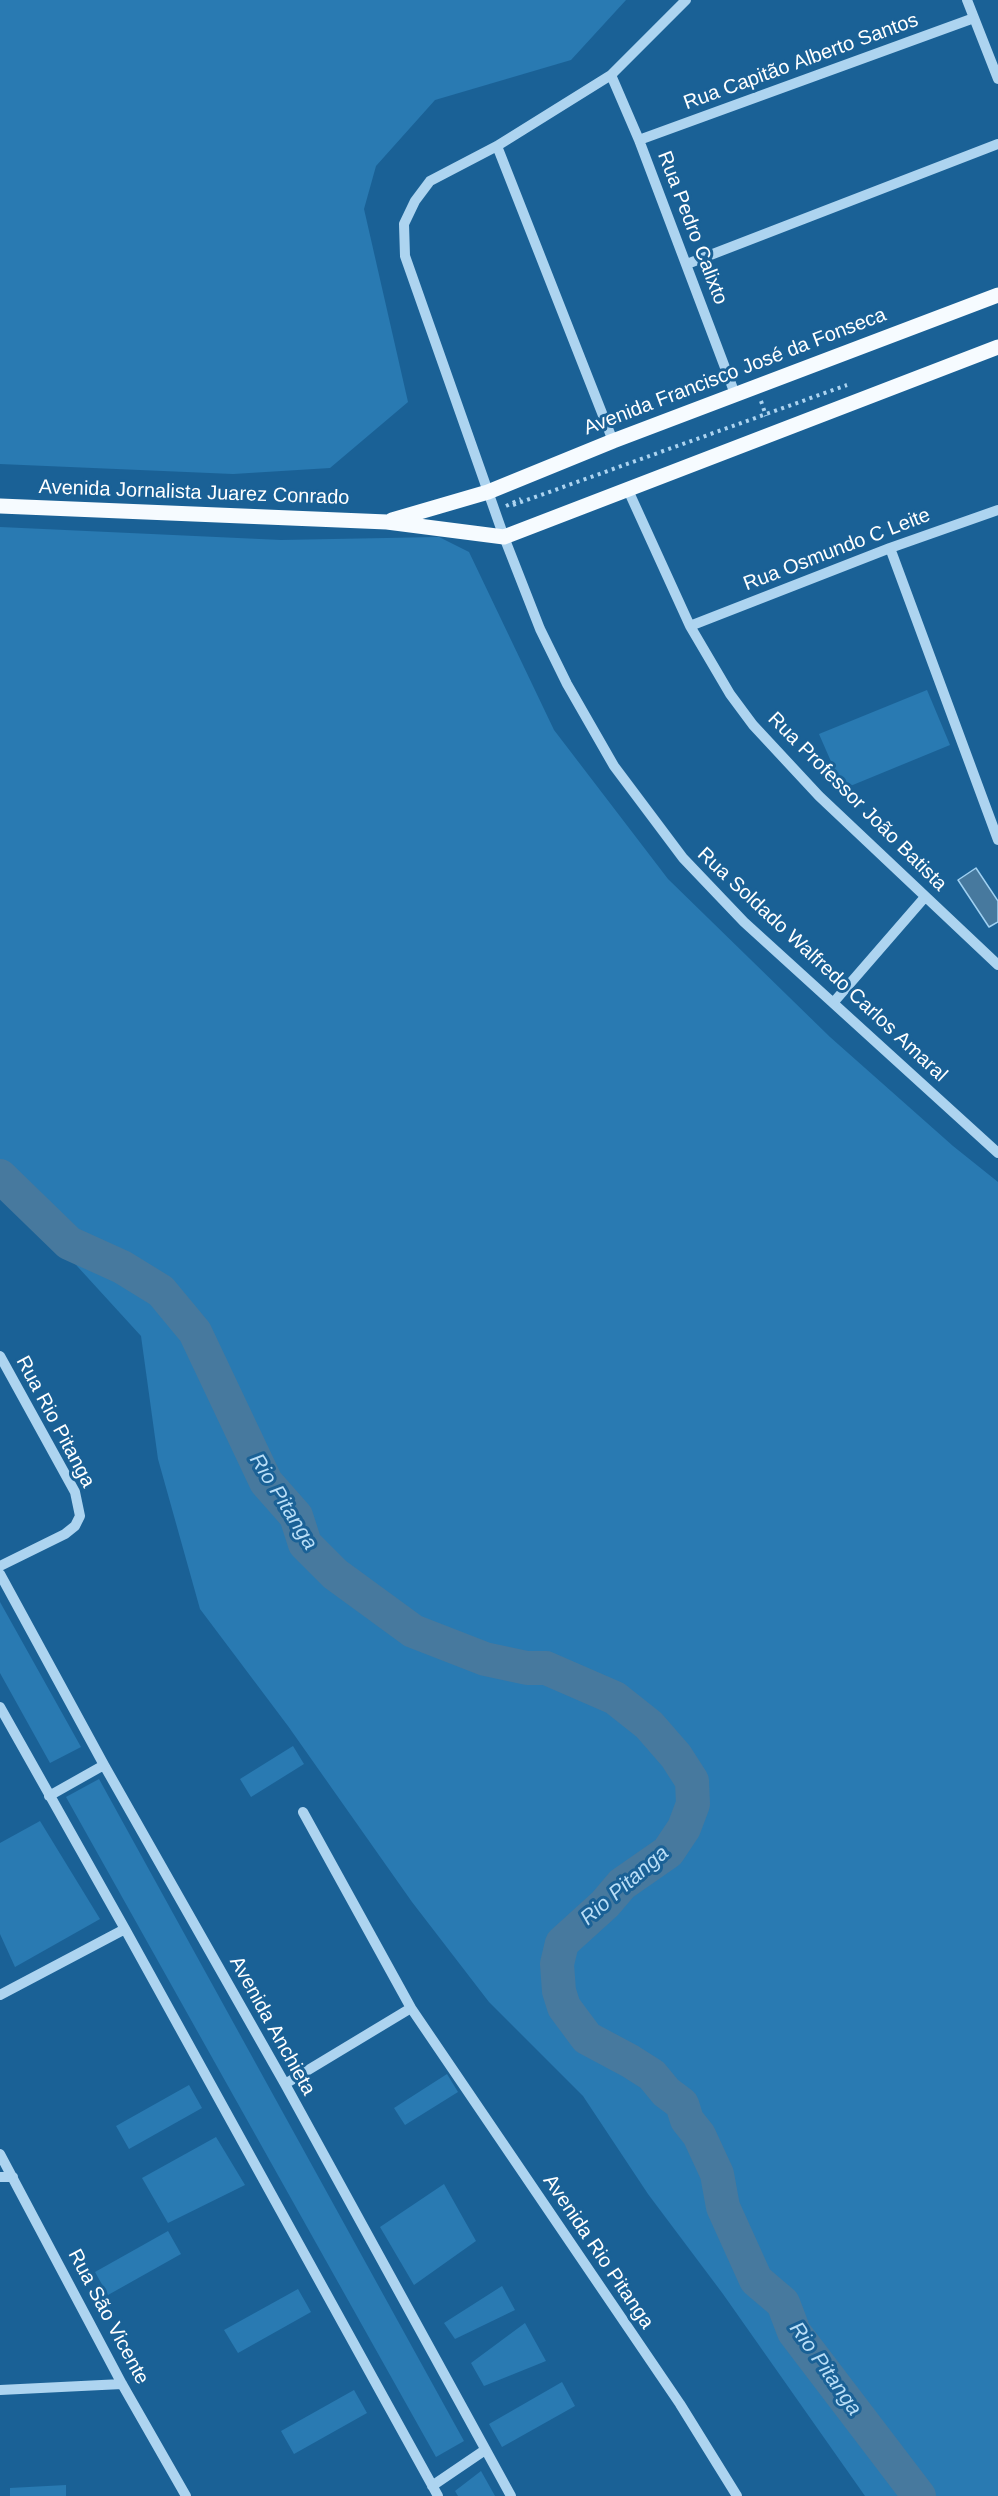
<!DOCTYPE html>
<meta charset="utf-8">
<style>
body{margin:0}
canvas{display:block;background:#1a6196}
</style>
<canvas width="998" height="2496"></canvas>
<script>
const context = document.querySelector('canvas').getContext('2d');
context.lineJoin = 'round';
function paint(path, color) { context.fillStyle = color; context.fill(path, 'evenodd'); }
const toPath = rows => new Path2D(rows.map(r => 'M' + r).join(''));
function stroke(path, color, width, dash) { context.strokeStyle = color; context.lineWidth = width; context.lineCap = dash ? 'butt' : 'round'; context.setLineDash(dash || []); context.stroke(path); }
function label(font, color, halo, rows, align = 'center') {
  context.font = font + ' Helvetica,sans-serif'; context.lineWidth = 6; context.setLineDash([]); context.textBaseline = 'middle'; context.strokeStyle = halo; context.fillStyle = color; for (const [text, x, y, turn = 0] of rows) {
    context.save(); context.translate(x, y); context.rotate((+turn || 0) * Math.PI / 180); context.textAlign = isNaN(turn) ? turn : align; if (halo) context.strokeText(text, 0, 0); context.fillText(text, 0, 0); context.restore();
  }
}
const green = toPath([
 [0,0,626,0,571,60,435,100,376,166,364,209,408,402,330,468,233,474,0,464],
 [0,527,281,540,439,537,469,552,554,730,668,879,830,1037,953,1146,998,1182,998,2496,865,2496,723,2294,648,2194,583,2096,489,2002,412,1902,288,1726,200,1609,158,1459,141,1336,67,1255,0,1192],
 [927,690,950,745,843,789,819,734],
 [0,1602,81,1747,50,1763,0,1673],
 [293,1746,304,1764,251,1797,240,1779],
 [99,1779,464,2441,436,2457,66,1797],
 [40,1821,100,1919,15,1967,0,1934,0,1843],
 [447,2074,458,2092,405,2125,394,2108],
 [189,2085,202,2108,129,2149,116,2126],
 [216,2137,245,2185,168,2223,142,2178],
 [444,2184,476,2241,414,2285,380,2227],
 [168,2231,181,2254,108,2295,95,2272],
 [502,2286,515,2310,455,2339,444,2323],
 [298,2289,311,2312,238,2353,224,2330],
 [525,2323,546,2361,484,2386,471,2363],
 [562,2382,575,2406,502,2447,489,2424],
 [354,2390,367,2413,294,2454,281,2431],
 [481,2471,495,2496,458,2496,455,2491],
 [66,2485,66,2496,10,2496,10,2488]
]);
const water = toPath([
 [976,868,998,901,998,922,989,927,958,880,976,868]
]);
const river = toPath([
 [0,1176,69,1243,122,1267,161,1291,195,1332,266,1482,296,1516,305,1544,335,1574,413,1631,485,1659,527,1668,546,1668,615,1698,649,1725,676,1756,692,1781,693,1804,684,1828,668,1852,622,1884,605,1904,562,1943,557,1964,559,1991,564,2007,587,2038,630,2061,652,2075,666,2092,682,2104,687,2120,699,2135,717,2174,723,2207,756,2280,783,2303,794,2332,919,2496]
]);
const path = toPath([
 [761,401,766,416],
 [513,505,847,385],
 [506,506,521,499]
]);
const minor = toPath([
 [686,0,611,75,497,146,430,181,415,201,404,224,405,256,504,537,540,629,567,684,614,766,683,858,744,922,998,1153],
 [967,0,998,79],
 [611,75,639,140,735,394],
 [639,140,974,18],
 [497,146,613,441],
 [687,264,998,144],
 [628,490,690,626,730,694,753,725,819,796,998,965],
 [890,548,998,840],
 [690,626,890,548,998,510],
 [833,1003,925,897],
 [0,1356,75,1492,80,1516,75,1526,65,1534,0,1566],
 [0,1574,104,1765,285,2084,511,2496],
 [0,1707,125,1929,438,2496],
 [49,1796,104,1765],
 [303,1812,411,2008],
 [0,1995,125,1929],
 [285,2084,411,2008,680,2404,737,2496],
 [0,2154,122,2384,186,2496],
 [0,2177,13,2177],
 [0,2390,122,2384],
 [432,2486,485,2450]
]);
const major = toPath([
 [0,506,387,522,504,537,998,347],
 [392,520,488,492,613,441,998,295]
]);
const streetNames = [
 ["Rua Capitão Alberto Santos",801,62,-20],
 ["Rua Pedro Calixto",692,228,69],
 ["Avenida Francisco José da Fonseca",735,372,-21],
 ["Avenida Jornalista Juarez Conrado",194,493,2],
 ["Rua Osmundo C Leite",837,550,-21],
 ["Rua Professor João Batista",857,802,45],
 ["Rua Soldado Walfredo Carlos Amaral",822,965,43],
 ["Rua Rio Pitanga",55,1422,62],
 ["Avenida Anchieta",272,2026,61],
 ["Avenida Rio Pitanga",598,2252,56],
 ["Rua São Vicente",108,2317,62]
];
const waterNames = [
 ["Rio Pitanga",283,1502,58],
 ["Rio Pitanga",625,1886,-41],
 ["Rio Pitanga",825,2369,55]
];
paint(green, '#297ab2');
paint(water, '#47799e');
stroke(water, '#a0d1f2', 1.5);
stroke(river, '#47799e', 34);
stroke(path, '#add4f0', 4, [3, 4.5]);
stroke(minor, '#add4f0', 10);
stroke(major, '#f6fbff', 15);
label('20px', '#fff', '#1a6196', streetNames);
label('italic 21px', '#b9def7', '#1a6196', waterNames);
</script>
